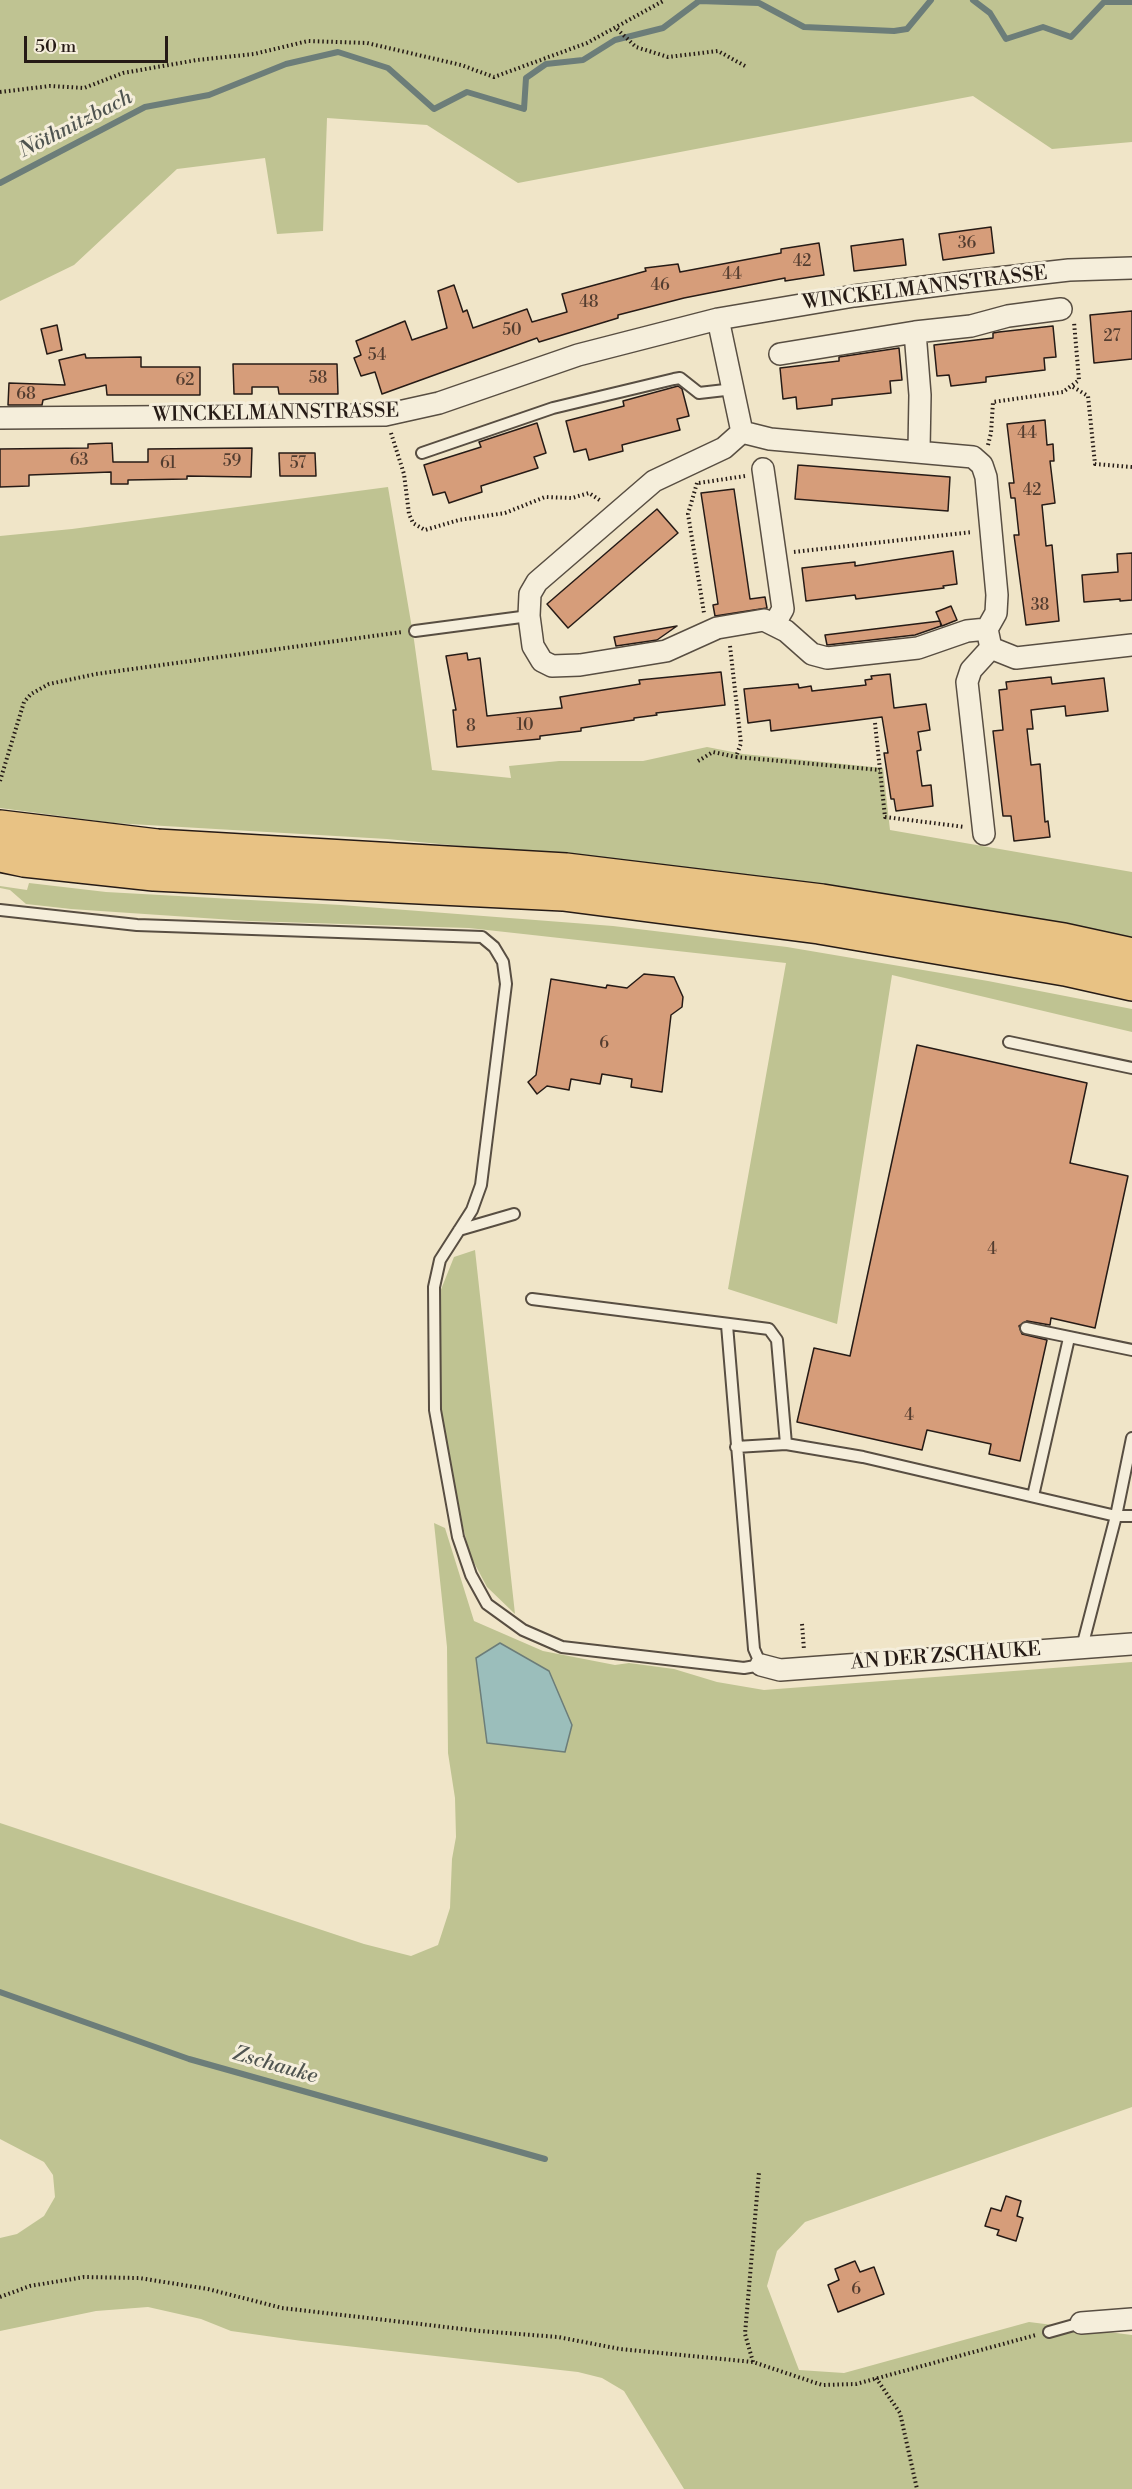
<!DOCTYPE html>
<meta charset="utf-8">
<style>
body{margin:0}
#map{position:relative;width:1132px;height:2489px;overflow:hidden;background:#f0e5c8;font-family:"Libre Bodoni",serif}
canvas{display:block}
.scale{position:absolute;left:24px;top:36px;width:144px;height:27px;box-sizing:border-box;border:3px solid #261b16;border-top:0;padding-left:8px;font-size:18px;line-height:21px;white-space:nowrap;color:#261b16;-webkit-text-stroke:4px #f5eedb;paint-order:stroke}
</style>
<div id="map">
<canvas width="1132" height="2489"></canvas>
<div class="scale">50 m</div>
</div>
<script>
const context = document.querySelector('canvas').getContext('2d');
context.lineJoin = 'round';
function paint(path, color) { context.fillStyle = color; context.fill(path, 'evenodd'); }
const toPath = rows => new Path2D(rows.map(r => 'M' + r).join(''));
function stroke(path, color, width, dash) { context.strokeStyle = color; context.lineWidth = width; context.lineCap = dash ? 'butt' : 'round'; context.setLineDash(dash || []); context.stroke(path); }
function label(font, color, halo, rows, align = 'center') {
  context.font = font + ' "Libre Bodoni",serif'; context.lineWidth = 6; context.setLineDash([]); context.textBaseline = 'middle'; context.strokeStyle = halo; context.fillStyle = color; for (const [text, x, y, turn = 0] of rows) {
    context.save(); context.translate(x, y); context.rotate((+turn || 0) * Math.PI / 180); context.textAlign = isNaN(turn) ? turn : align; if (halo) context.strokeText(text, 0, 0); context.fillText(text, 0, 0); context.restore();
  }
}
const green = toPath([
 [0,0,1132,0,1132,142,1052,149,973,96,518,183,427,125,327,118,323,231,277,234,265,158,177,169,74,265,0,301],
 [388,487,414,640,432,770,511,778,509,766,559,761,643,761,707,747,743,754,883,768,890,830,1132,872,1132,941,556,855,387,839,113,823,0,808,0,536,72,529],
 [29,883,106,892,341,905,613,926,787,947,988,981,1132,1009,1132,1032,892,975,837,1324,728,1289,786,963,469,928,248,921,71,909,26,904,10,890,0,888,0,886,27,890],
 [475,1250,515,1614,487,1587,470,1555,451,1478,441,1408,438,1297,454,1257],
 [434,1523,445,1528,474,1621,543,1651,615,1665,629,1663,674,1669,717,1682,764,1690,1132,1662,1132,2107,805,2222,777,2251,767,2286,799,2370,844,2373,1029,2322,1132,2335,1132,2489,684,2489,624,2391,602,2378,578,2372,302,2341,231,2331,201,2319,148,2307,96,2311,0,2331,0,2238,17,2234,44,2216,55,2197,53,2175,44,2162,0,2139,0,1823,364,1944,411,1956,438,1945,450,1908,452,1859,456,1837,455,1798,448,1753,447,1647]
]);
const water = toPath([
 [500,1643,549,1671,572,1725,565,1752,487,1743,476,1658,500,1643]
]);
const stream = toPath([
 [973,0,990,13,1006,39,1043,27,1071,37,1104,2,1132,2],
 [0,183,145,107,209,95,286,64,338,52,388,68,434,109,467,92,524,109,526,78,546,64,583,60,615,40,663,28,699,1,759,3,804,27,894,31,907,29,931,0],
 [0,1992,189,2059,545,2159]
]);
const building = toPath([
 [991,227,994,253,943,260,939,234,991,227],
 [903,239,906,265,854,271,851,246,903,239],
 [819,243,824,275,785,281,785,278,684,298,618,315,618,318,539,342,537,338,382,394,375,372,361,376,354,358,361,355,356,341,405,321,412,340,447,328,438,291,454,285,463,312,467,310,473,328,527,309,532,322,567,312,562,294,646,271,645,268,678,264,680,272,781,253,781,249,819,243],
 [1132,311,1132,359,1094,363,1090,315,1132,311],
 [57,325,62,350,47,354,41,329,57,325],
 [1053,326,1056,357,1044,358,1045,370,986,377,986,382,951,386,949,375,937,376,934,345,993,338,993,333,999,332,1053,326],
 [899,348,902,380,890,381,891,393,832,399,832,405,797,409,796,397,783,399,780,368,839,361,839,357,899,348],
 [85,354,86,358,141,357,141,367,200,367,200,395,107,395,106,385,43,400,42,405,8,405,9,383,65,385,59,360,85,354],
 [233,364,337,364,338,394,279,394,278,387,252,387,252,394,234,394,233,364],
 [678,386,682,389,689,416,677,419,680,430,622,445,623,451,589,460,586,449,574,452,566,421,624,406,623,401,678,386],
 [1045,420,1047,445,1053,444,1054,461,1050,461,1055,503,1042,505,1046,546,1052,545,1059,621,1026,625,1014,535,1019,535,1015,498,1011,498,1009,483,1014,483,1007,424,1045,420],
 [537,423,546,453,534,457,538,468,481,486,482,492,449,503,445,492,433,495,424,465,481,447,479,442,537,423],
 [112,443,113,462,148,462,148,449,252,448,251,477,187,476,187,479,128,480,128,484,111,484,111,472,29,475,29,486,0,487,0,449,88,448,88,444,112,443],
 [279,453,315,453,316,476,280,476,279,453],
 [798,465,950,477,948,511,795,499,798,465],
 [734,489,750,599,765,597,767,608,715,616,713,605,718,604,701,493,734,489],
 [657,509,678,533,568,628,547,604,657,509],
 [953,551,957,584,943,586,944,588,856,599,855,595,806,601,802,568,855,562,855,566,953,551],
 [1132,553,1132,600,1120,601,1120,599,1084,602,1082,575,1118,572,1117,554,1132,553],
 [951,606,957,620,942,626,936,612,951,606],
 [940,621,941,626,915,635,827,645,825,635,940,621],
 [677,626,657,640,616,646,614,637,677,626],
 [467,653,468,660,480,658,487,716,562,708,560,697,640,684,639,680,721,672,725,705,656,713,657,715,634,718,634,720,581,728,581,731,540,736,540,739,457,747,453,710,456,710,446,656,467,653],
 [890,674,894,708,926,704,930,730,918,732,921,750,917,751,922,786,931,785,933,806,896,811,894,799,891,799,884,753,888,753,882,717,771,731,770,720,748,723,744,689,798,684,799,688,811,686,812,691,866,685,865,680,872,679,871,676,890,674],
 [1051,677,1052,684,1104,678,1108,711,1066,716,1065,706,1031,710,1033,729,1027,729,1031,765,1040,764,1045,822,1048,821,1050,837,1014,841,1011,816,1003,816,993,731,1003,730,999,690,1007,689,1006,682,1051,677],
 [644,974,674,977,683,997,682,1007,671,1015,662,1092,631,1087,632,1079,602,1074,600,1084,571,1079,569,1090,547,1086,537,1094,528,1082,536,1075,551,979,606,988,607,985,627,988,644,974],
 [917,1045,1087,1083,1070,1163,1128,1176,1095,1328,1051,1318,1050,1325,1027,1321,1019,1326,1022,1334,1047,1340,1020,1461,989,1454,991,1444,927,1430,922,1450,797,1422,814,1348,850,1356,917,1045],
 [1006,2196,1021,2201,1017,2216,1023,2218,1016,2241,997,2235,999,2230,985,2226,991,2208,1001,2211,1006,2196],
 [855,2261,860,2272,874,2267,884,2294,838,2312,828,2285,839,2280,835,2269,855,2261]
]);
const path = toPath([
 [617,29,636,47,668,57,718,51,745,66],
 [0,92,50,86,84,88,123,73,197,60,254,54,308,41,367,43,461,65,494,77,587,43,665,0],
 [1073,387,1088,396,1095,464,1132,467],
 [391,433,404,474,409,514,413,523,425,530,459,520,505,513,545,497,572,498,589,493,601,501],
 [988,445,991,433,993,402,1063,392,1079,380,1074,322],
 [697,483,688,514,704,613],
 [699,483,745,476],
 [794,552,972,532],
 [730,646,741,743,736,757,880,770],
 [875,723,885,817,965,827],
 [698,761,713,752,736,757],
 [0,781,24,702,31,694,49,684,96,674,402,632],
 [802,1624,804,1650],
 [0,2297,30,2286,84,2277,139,2278,208,2289,282,2308,480,2331,558,2337,620,2349,753,2362,822,2385,856,2384,1036,2335],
 [753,2362,745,2334,759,2172],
 [876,2378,900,2413,917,2489]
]);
const lane = toPath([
 [422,453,553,408,674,379,680,378,699,393,734,389],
 [415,631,529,616],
 [0,910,137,925,482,937,494,947,503,962,506,984,481,1185,472,1210,440,1260,434,1287,435,1410,458,1537,471,1575,487,1604,523,1630,562,1647,744,1668,761,1665,754,1649,727,1325],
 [1009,1042,1132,1068],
 [459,1230,514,1214],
 [532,1299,769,1329,777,1340,786,1444],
 [1026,1328,1132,1350],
 [736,1447,786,1444,863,1457,1116,1516,1132,1516],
 [1033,1496,1069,1338],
 [1082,1647,1116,1516,1132,1438],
 [1049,2332,1081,2323]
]);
const street = toPath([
 [718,319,742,432],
 [915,332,920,395,919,450],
 [780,354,915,332,971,326,1008,316,1061,309],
 [0,418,385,415,439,403,578,355,718,319,854,296,963,282,1069,270,1132,268],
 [742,432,770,439,973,457,982,465,986,477,997,595,996,613,987,629,967,631,918,648,827,658,812,654,786,631,764,620,717,628,666,651,580,665,552,666,542,661,533,646,529,616,530,594,537,582,654,481,724,448,742,432],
 [763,469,783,609,775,623],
 [991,648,1016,658,1132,645],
 [984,834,967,682,971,670,991,648,987,629],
 [761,1665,780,1670,1132,1644],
 [1081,2323,1132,2319]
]);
const primary = toPath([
 [0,827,157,846,566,870,822,901,1064,940,1132,955],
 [0,855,24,860,154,874,563,894,819,927,1065,969,1132,984]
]);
const numberNames = [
 ["36",967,244],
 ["42",802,262],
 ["44",732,275],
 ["46",660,286],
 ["48",589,303],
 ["50",512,331],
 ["27",1112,337],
 ["54",377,356],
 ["58",318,379],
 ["62",185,381],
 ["68",26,395],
 ["44",1027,434],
 ["63",79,461],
 ["59",232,462],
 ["61",168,464],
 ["57",298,464],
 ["42",1032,491],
 ["38",1040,606],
 ["10",525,726],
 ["8",471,727],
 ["6",604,1044],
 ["4",992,1250],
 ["4",909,1416],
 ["6",856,2290]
];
const streetNames = [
 ["WINCKELMANNSTRASSE",925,289,-7],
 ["WINCKELMANNSTRASSE",276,414,-1],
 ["AN DER ZSCHAUKE",946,1657,-4]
];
const waterNames = [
 ["Nöthnitzbach",76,125,-27],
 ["Zschauke",275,2066,16]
];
paint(green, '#bfc392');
paint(water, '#9bbebb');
stroke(water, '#6c7d79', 1.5);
stroke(stream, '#6c7d79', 6);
paint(building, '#d69d7a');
stroke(building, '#261b16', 1.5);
stroke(lane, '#584e42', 14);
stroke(street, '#584e42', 24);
stroke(primary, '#261b16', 36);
stroke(path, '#261b16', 4, [1.5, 3]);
stroke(lane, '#f5eedb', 10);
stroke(street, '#f5eedb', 21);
stroke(primary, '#e8c284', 33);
label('16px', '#523c2f', null, numberNames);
label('20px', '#261b16', '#f5eedb', streetNames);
label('italic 21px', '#4f5450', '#f5eedb', waterNames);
</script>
